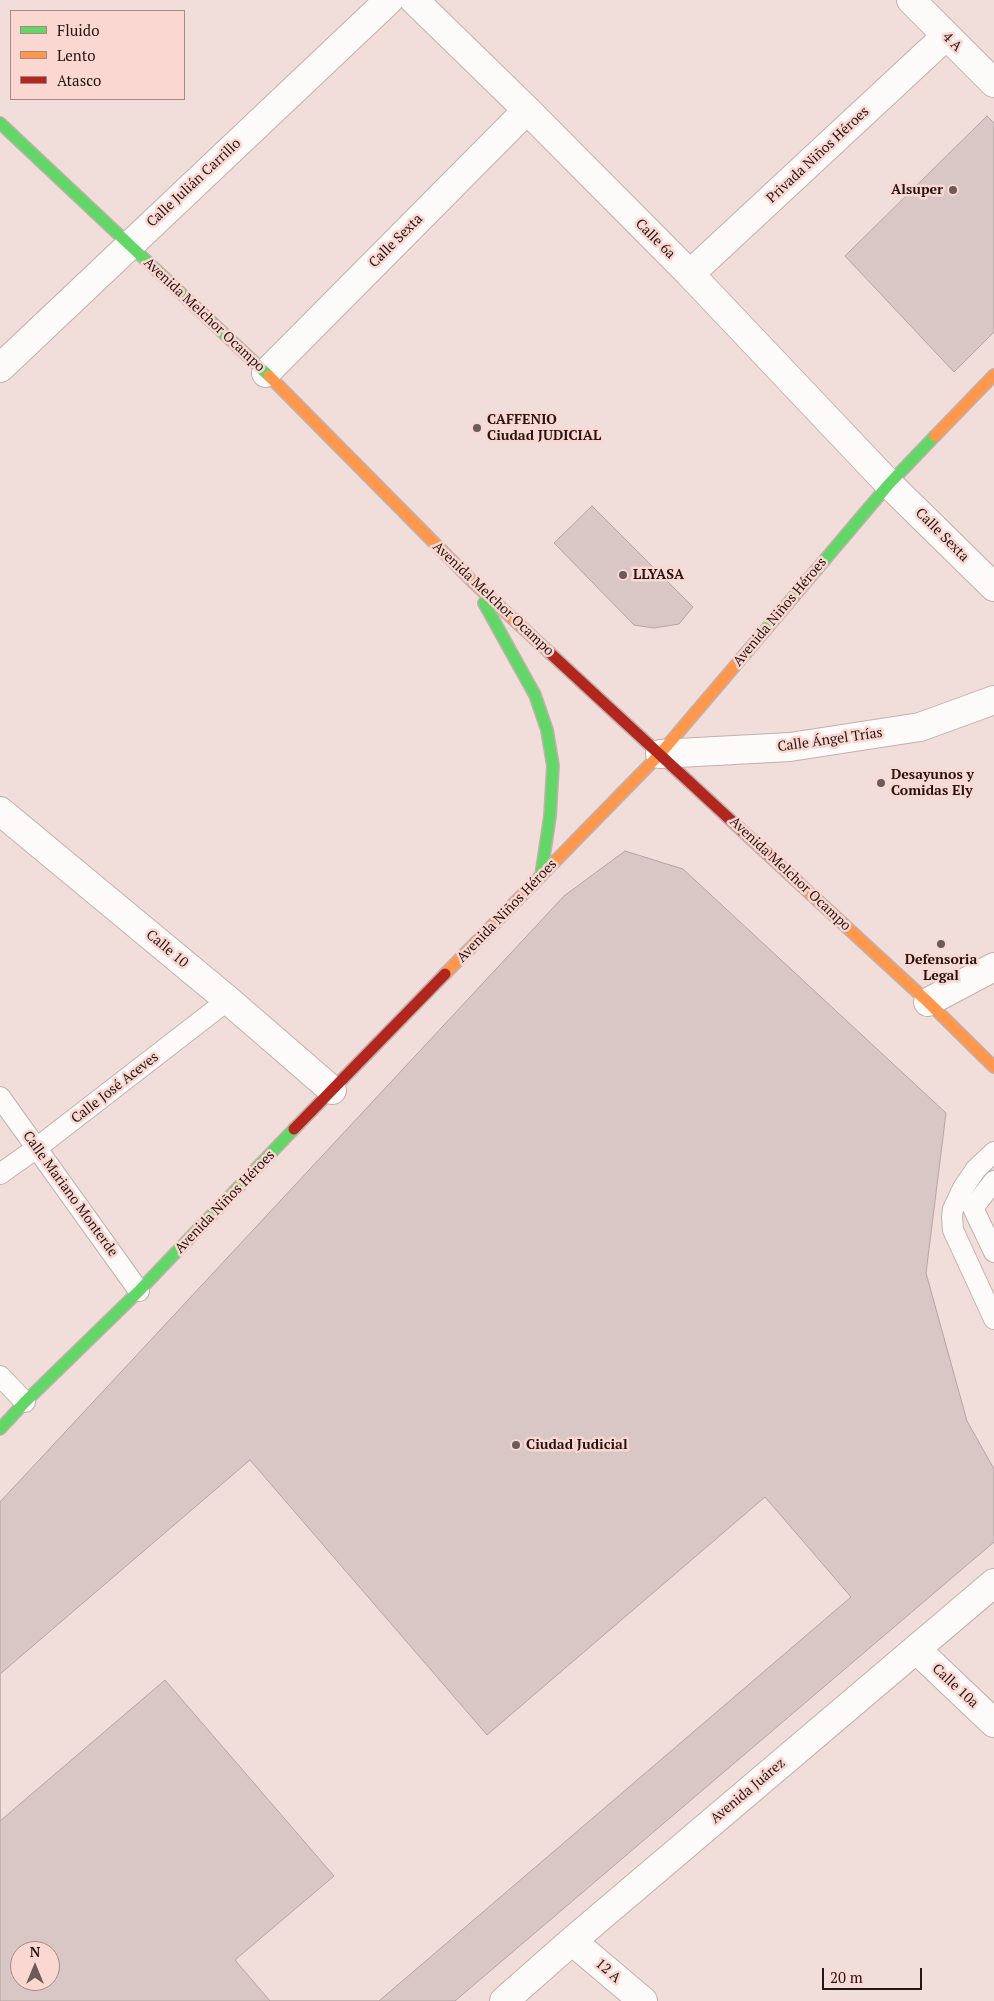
<!DOCTYPE html>
<meta charset="utf-8">
<style>
body{margin:0}
#map{position:relative;width:994px;height:2001px;overflow:hidden;background:#f1dedb;font-family:"PT Serif",serif}
canvas{display:block}
.legend{position:absolute;left:10px;top:10px;width:175px;height:90px;box-sizing:border-box;background:#fbd7d1;border:1px solid #a58985;margin:0;padding:6px 9px;list-style:none;font-size:15px;color:#241512}
.legend li{display:flex;align-items:center;gap:10px;height:25px}
.legend b{width:25px;border:1px solid #a58985}
.north{position:absolute;left:10px;top:1941px;width:50px;height:50px;box-sizing:border-box;background:#fbd7d1;border:1px solid #a58985;border-radius:50%;rotate:0deg;font-size:14px;font-weight:700;line-height:20px;text-align:center;color:#241512}
.north::after{content:'';display:block;margin:auto;width:18px;height:22px;background:#6c5b58;clip-path:polygon(50% 0,100% 100%,50% 72%,0 100%)}
.scale{position:absolute;left:822px;top:1968px;width:100px;height:22px;box-sizing:border-box;border:2px solid #241512;border-top:0;padding-left:6px;font-size:15px;line-height:18px;white-space:nowrap;color:#241512;-webkit-text-stroke:4px #fbd7d1;paint-order:stroke}
</style>
<div id="map">
<canvas width="994" height="2001"></canvas>
<ul class="legend">
<li><b style="height:6px;background:#63d668"></b>Fluido</li>
<li><b style="height:6px;background:#ff974d"></b>Lento</li>
<li><b style="height:6px;background:#b3261e"></b>Atasco</li>
</ul>
<div class="north">N</div>
<div class="scale">20 m</div>
</div>
<script>
const context = document.querySelector('canvas').getContext('2d');
context.lineJoin = 'round';
function paint(path, color) { context.fillStyle = color; context.fill(path, 'evenodd'); }
const toPath = rows => new Path2D(rows.map(r => 'M' + r).join(''));
function stroke(path, color, width, dash) { context.strokeStyle = color; context.lineWidth = width; context.lineCap = dash ? 'butt' : 'round'; context.setLineDash(dash || []); context.stroke(path); }
function label(font, color, halo, rows, align = 'center') {
  context.font = font + ' "PT Serif",serif'; context.lineWidth = 5; context.setLineDash([]); context.textBaseline = 'middle'; context.strokeStyle = halo; context.fillStyle = color; for (const [text, x, y, turn = 0] of rows) {
    context.save(); context.translate(x, y); context.rotate((+turn || 0) * Math.PI / 180); context.textAlign = isNaN(turn) ? turn : align; if (halo) context.strokeText(text, 0, 0); context.fillText(text, 0, 0); context.restore();
  }
}
const building = toPath([
 [987,116,994,123,994,332,954,372,845,256,987,116],
 [592,506,693,607,679,624,654,628,634,625,554,543,592,506],
 [625,851,683,869,946,1113,926,1273,967,1421,994,1469,994,1542,455,2001,0,2001,0,1502,564,896,625,851],
 [20,1951,50,1951,50,1981,20,1981,20,1951],
 [250,1460,487,1735,765,1497,851,1597,379,2001,270,2001,235,1960,334,1876,165,1680,0,1821,0,1674,250,1460]
]);
const lane = toPath([
 [0,1097,139,1291],
 [994,1152,976,1169,963,1188,953,1209,952,1217,953,1230,994,1319],
 [0,1174,38,1147,228,1000],
 [994,1181,973,1208,994,1252],
 [0,1376,25,1402]
]);
const street = toPath([
 [414,0,527,110,690,274,889,484,994,587],
 [911,0,994,83],
 [690,274,946,36],
 [0,368,389,0],
 [266,373,527,110],
 [660,754,790,747,920,727,994,700],
 [0,811,228,1000,332,1090],
 [928,1002,994,967],
 [916,1649,994,1723],
 [572,1941,643,2001],
 [504,2001,572,1941,994,1583]
]);
const fast = toPath([
 [0,123,269,376],
 [484,603,535,695,547,730,553,766,550,816,541,876],
 [740,660,889,484,935,436],
 [0,1429,25,1402,139,1291,294,1129]
]);
const slow = toPath([
 [269,376,473,582,550,653],
 [935,436,994,375],
 [790,875,928,1002,994,1067],
 [445,974,660,754,740,660]
]);
const jam = toPath([
 [550,653,790,875],
 [294,1129,445,974]
]);
const markers = [
 [953,190,5,"#6c5b58"],
 [477,428,5,"#6c5b58"],
 [623,575,5,"#6c5b58"],
 [881,783,5,"#6c5b58"],
 [941,944,5,"#6c5b58"],
 [516,1445,5,"#6c5b58"]
];
const streetNames = [
 ["4 A",952,42,45],
 ["Privada Niños Héroes",818,155,-43],
 ["Calle Julián Carrillo",194,183,-43],
 ["Calle 6a",655,239,45],
 ["Calle Sexta",396,241,-45],
 ["Avenida Melchor Ocampo",204,315,43],
 ["Calle Sexta",942,535,45],
 ["Avenida Melchor Ocampo",493,599,43],
 ["Avenida Niños Héroes",780,612,-50],
 ["Calle Ángel Trías",830,740,-8],
 ["Avenida Melchor Ocampo",790,874,43],
 ["Avenida Niños Héroes",507,911,-46],
 ["Calle 10",167,949,40],
 ["Calle José Aceves",115,1088,-38],
 ["Calle Mariano Monterde",70,1194,54],
 ["Avenida Niños Héroes",225,1202,-46],
 ["Calle 10a",955,1686,43],
 ["Avenida Juárez",748,1791,-40],
 ["12 A",608,1971,41]
];
const poiNames = [
 ["Alsuper",943,190,"right"],
 ["CAFFENIO",487,420],
 ["Ciudad JUDICIAL",487,436],
 ["LLYASA",633,575],
 ["Desayunos y",891,775],
 ["Comidas Ely",891,791],
 ["Defensoria",941,960,"center"],
 ["Legal",941,976,"center"],
 ["Ciudad Judicial",526,1445]
];
paint(building, '#d8c7c4');
stroke(building, '#b4a4a2', 1);
stroke(lane, '#c1b1ae', 22);
stroke(street, '#c1b1ae', 30);
stroke(fast, '#c1b1ae', 14);
stroke(slow, '#c1b1ae', 14);
stroke(jam, '#c1b1ae', 14);
stroke(lane, '#fdfafa', 20);
stroke(street, '#fdfafa', 28);
stroke(fast, '#63d668', 11);
stroke(slow, '#ff974d', 11);
stroke(jam, '#b3261e', 11);
for (const [x, y, r, color] of markers) { const dot = new Path2D(); dot.arc(x, y, r, 0, 2 * Math.PI); context.fillStyle = color; context.fill(dot); stroke(dot, '#fbd7d1', 2); }
label('14px', '#241512', '#fbd7d1', streetNames);
label('bold 14px', '#241512', '#fbd7d1', poiNames, 'left');
</script>
